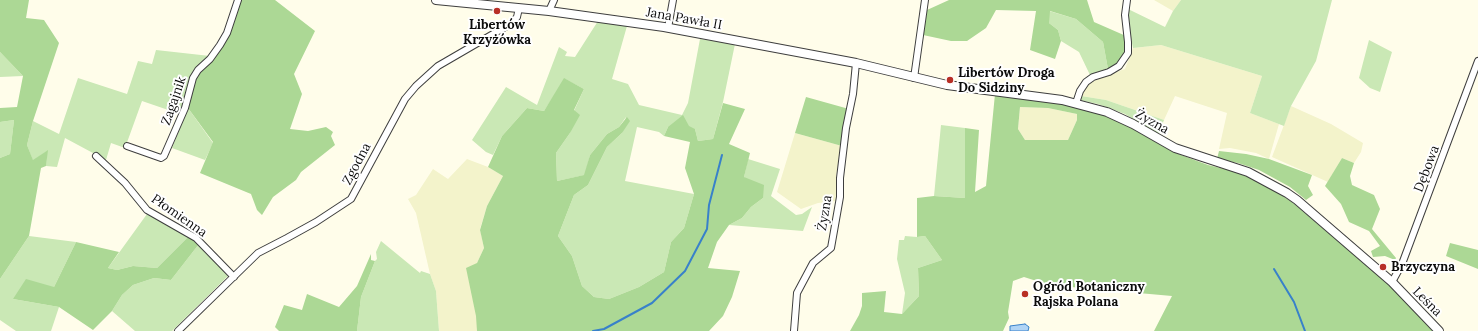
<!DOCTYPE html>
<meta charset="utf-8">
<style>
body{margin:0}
canvas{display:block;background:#fffdea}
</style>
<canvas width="1478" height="331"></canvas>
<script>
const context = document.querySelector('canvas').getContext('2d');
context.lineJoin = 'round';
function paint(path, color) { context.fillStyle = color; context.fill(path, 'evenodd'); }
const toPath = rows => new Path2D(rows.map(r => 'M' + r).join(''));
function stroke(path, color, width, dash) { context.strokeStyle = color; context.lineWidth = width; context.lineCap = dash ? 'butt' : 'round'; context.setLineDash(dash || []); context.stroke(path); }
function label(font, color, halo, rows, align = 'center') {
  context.font = font + ' Lora,serif'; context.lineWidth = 4; context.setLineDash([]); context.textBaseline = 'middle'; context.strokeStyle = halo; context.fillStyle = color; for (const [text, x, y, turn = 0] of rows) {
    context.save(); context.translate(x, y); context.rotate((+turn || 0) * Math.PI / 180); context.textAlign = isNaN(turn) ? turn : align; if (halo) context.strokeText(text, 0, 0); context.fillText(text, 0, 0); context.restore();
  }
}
const farmland = toPath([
 [1154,0,1181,0,1173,11],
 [1161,45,1262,76,1250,113,1279,124,1269,159,1256,153,1230,148,1219,149,1227,113,1175,96,1164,120,1106,100,1081,96,1088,84,1102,77,1125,69,1133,48],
 [1291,106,1331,124,1363,143,1361,152,1354,163,1342,158,1328,182,1272,157],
 [1020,107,1048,108,1077,114,1077,120,1068,140,1025,140,1018,129],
 [795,133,842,146,836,175,836,201,818,203,801,209,777,192],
 [467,159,488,167,503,176,487,206,480,229,484,248,477,263,477,331,439,331,436,291,430,274,416,213,408,199,416,195,433,169,448,179]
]);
const green = toPath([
 [1181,0,1332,0,1316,61,1291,106,1284,126,1250,113,1262,76,1161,45,1133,48,1128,24,1128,9,1165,27,1173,11],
 [1049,11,1076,19,1103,42,1108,69,1090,75,1079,52,1061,41,1058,30,1049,23],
 [598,21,627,26,612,79,628,84,639,105,682,115,688,103,700,39,735,44,723,102,713,139,698,141,695,129,668,127,664,136,659,132,637,127,625,181,694,194,684,228,671,242,664,272,639,287,609,299,594,297,582,286,572,256,558,236,574,195,588,185,607,147,622,133,626,117,619,127,607,134,590,155,585,175,557,181,556,153,570,133,574,111,584,89,565,79,544,111,527,108,502,136,493,155,486,152,472,140,506,87,537,105,559,47,567,52,565,56,575,57],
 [1369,40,1392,52,1380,92,1370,88,1359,78],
 [156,50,210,56,180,114,142,101,125,148,111,143,106,160,65,138,57,167,46,166,47,151,33,161,27,145,33,121,59,134,78,78,127,94,138,61,152,64],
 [0,52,23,76,0,77],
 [1081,96,1106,100,1164,120,1158,135,1125,114,1098,104,1080,100],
 [188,108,213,143,205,160,172,148],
 [14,120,10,154,0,158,0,122],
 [941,125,965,128,965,198,934,196],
 [748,159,780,169,771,196,796,215,802,214,812,207,803,231,729,225,742,218,751,207,763,198,744,177],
 [147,214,189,236,157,268,133,266,117,270,108,268],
 [29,236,76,242,54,287,13,299,59,307,51,331,16,331,0,320,0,279],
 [905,236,917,237,925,236,942,260,918,268,919,296,902,314,905,293,897,259,899,240,904,240],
 [381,241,420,273,421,271,430,274,436,291,439,331,357,331,361,297,375,261,377,259,376,252],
 [199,244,228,276,172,331,135,331,112,311,122,295,133,285,154,278,171,280]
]);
const forest = toPath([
 [0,0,29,0,26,18,44,20,59,43,33,121,27,145,33,160,48,150,46,166,41,168,29,236,0,279,0,158,10,154,14,120,0,122,0,108,17,107,23,76,0,52],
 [239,0,275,0,315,31,294,74,302,94,290,129,308,131,326,127,333,132,331,136,335,145,301,172,296,180,273,197,262,215,257,210,251,194,200,173,213,142,188,108,195,79,199,71,229,35,236,17],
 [949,0,1087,0,1094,22,1126,36,1125,52,1119,63,1108,69,1103,42,1076,19,1050,11,1049,23,1058,30,1061,41,1055,59,1030,50,1036,11,996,10,986,28,967,41,951,41,923,35,927,10],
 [564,78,584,89,574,110,580,115,570,133,556,153,557,181,584,175,590,155,607,134,619,127,627,117,630,121,622,133,607,147,588,185,574,195,558,236,572,256,582,286,594,297,609,299,639,287,664,272,671,242,684,228,694,194,685,168,690,142,664,136,668,127,683,115,689,126,695,129,698,141,713,139,723,103,745,109,729,144,750,153,744,177,764,185,763,198,751,207,742,218,729,225,717,242,708,268,740,271,732,297,723,316,709,331,477,331,476,316,466,268,477,263,484,248,480,230,487,206,503,176,488,167,502,136,527,108,544,111],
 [995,94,1050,101,1105,113,1173,152,1208,165,1233,171,1261,182,1292,202,1395,290,1433,331,1154,331,1172,296,1049,285,1024,277,1013,281,1008,312,1009,318,1003,331,850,331,859,315,862,306,862,293,886,291,884,312,902,314,919,296,918,268,942,260,925,236,917,237,917,198,934,196,965,198,965,128,979,130,975,192,986,186],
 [1020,107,1048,108,1077,114,1077,120,1068,140,1025,140,1018,129],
 [806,97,849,109,842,146,795,133],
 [1219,151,1246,154,1269,159,1312,175,1308,186,1313,195,1306,200,1290,187,1259,170,1238,163,1217,159],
 [1342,158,1354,163,1350,176,1352,185,1374,195,1380,209,1372,229,1396,258,1395,260,1385,256,1373,257,1371,251,1380,246,1369,231,1349,222,1341,204,1325,186],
 [189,236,199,244,171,280,154,278,133,285,122,295,112,311,93,330,59,307,13,299,26,279,54,287,76,242,119,252,108,268,117,270,133,266,157,268],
 [1450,243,1478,250,1478,269,1446,256],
 [371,254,371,260,375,261,361,297,357,331,279,331,275,327,284,305,302,310,307,294,339,307,357,286]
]);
const water = toPath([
 [1025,324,1029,327,1028,331,1010,331,1010,326,1025,324]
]);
const stream = toPath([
 [1274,269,1294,302,1305,331],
 [593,331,604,329,652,303,685,271,707,229,709,205,722,155]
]);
const minor = toPath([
 [549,11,554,0],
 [668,28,673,0],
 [914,78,925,0],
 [1076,103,1080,91,1086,82,1093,77,1109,72,1119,66,1128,53,1128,42,1125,15,1127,0],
 [127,146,161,158,164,156,185,108,193,78,198,70,210,59,220,45,227,33,238,0],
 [96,156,125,183,147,210,196,238,234,277],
 [1392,282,1402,264,1478,61],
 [178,331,258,253,287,238,316,222,351,199,405,99,416,86,438,66,512,23,517,17,519,8],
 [794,331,797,293,813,263,831,248,840,197,840,178,846,128,853,94,856,63]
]);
const tertiary = toPath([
 [436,0,549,11,664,27,856,63,947,85,1062,100,1107,112,1133,124,1175,148,1248,172,1287,193,1297,200,1392,282,1439,331]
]);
const markers = [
 [497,11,4,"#b82f26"],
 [950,80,4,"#b82f26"],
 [1383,267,4,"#b82f26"],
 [1025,294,4,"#b82f26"]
];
const streetNames = [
 ["Jana Pawła II",684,19,10],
 ["Zagajnik",174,101,-71],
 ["Żyzna",1152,122,29],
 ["Zgodna",357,164,-62],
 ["Dębowa",1427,169,-69],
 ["Żyzna",825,213,-81],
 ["Płomienna",179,216,35],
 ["Leśna",1427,302,45]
];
const poiNames = [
 ["Libertów",497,25,"center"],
 ["Krzyżówka",497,40,"center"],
 ["Libertów Droga",958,73],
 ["Do Sidziny",958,88],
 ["Brzyczyna",1391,267],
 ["Ogród Botaniczny",1033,287],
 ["Rajska Polana",1033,302]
];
paint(farmland, '#f3f3cb');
paint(green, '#cae8b5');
paint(forest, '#acd895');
paint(water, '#b0d4f5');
stroke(water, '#3881ca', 1);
stroke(stream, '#3881ca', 2);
stroke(minor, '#3e3e3e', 8);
stroke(tertiary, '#3e3e3e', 10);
stroke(minor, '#fff', 6);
stroke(tertiary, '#fff', 8);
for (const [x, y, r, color] of markers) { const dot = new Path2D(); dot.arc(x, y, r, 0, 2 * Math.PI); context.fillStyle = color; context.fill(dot); stroke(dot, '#fff', 1.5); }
label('13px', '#0b0b0b', '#fff', streetNames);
label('bold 13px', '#0b0b0b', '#fff', poiNames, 'left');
</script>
